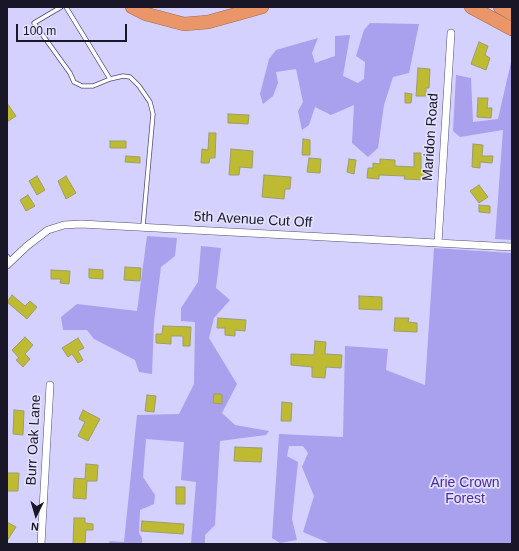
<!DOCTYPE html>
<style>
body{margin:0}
#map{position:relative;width:519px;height:551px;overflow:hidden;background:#d4d1ff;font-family:Helvetica,sans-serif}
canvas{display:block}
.frame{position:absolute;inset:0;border:8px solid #191727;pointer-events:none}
.north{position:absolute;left:16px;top:495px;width:40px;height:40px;-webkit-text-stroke:3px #e2e0fc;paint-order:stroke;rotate:185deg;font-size:11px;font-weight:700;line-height:16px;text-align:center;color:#191727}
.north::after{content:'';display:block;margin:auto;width:14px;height:18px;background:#191727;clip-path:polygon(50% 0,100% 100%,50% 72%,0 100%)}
.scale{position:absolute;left:16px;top:24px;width:111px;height:18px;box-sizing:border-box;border:2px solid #191727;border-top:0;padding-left:5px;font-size:12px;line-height:14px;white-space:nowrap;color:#191727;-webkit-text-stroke:3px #e2e0fc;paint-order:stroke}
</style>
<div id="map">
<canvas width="519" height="551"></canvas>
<div class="frame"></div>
<div class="north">N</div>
<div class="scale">100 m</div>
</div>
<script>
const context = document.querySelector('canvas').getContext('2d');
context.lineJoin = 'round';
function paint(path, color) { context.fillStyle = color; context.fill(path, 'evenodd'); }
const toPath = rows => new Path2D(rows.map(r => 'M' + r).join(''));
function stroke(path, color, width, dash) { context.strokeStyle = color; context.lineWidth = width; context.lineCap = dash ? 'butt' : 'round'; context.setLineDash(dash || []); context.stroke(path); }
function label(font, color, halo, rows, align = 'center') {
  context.font = font + ' Helvetica,sans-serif'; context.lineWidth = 3.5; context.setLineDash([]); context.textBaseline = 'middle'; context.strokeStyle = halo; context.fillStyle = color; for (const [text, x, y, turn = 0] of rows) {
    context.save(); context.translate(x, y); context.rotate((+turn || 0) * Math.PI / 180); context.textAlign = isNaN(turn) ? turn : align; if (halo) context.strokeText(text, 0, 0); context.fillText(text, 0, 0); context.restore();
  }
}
const green = toPath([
 [370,23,419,24,409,73,393,77,384,105,378,148,368,157,352,143,354,105,331,115,315,107,309,125,302,130,298,111,303,102,296,69,276,72,278,83,273,96,263,104,260,94,269,59,276,50,318,38,312,53,315,63,335,56,335,36,350,35,343,76,358,83,364,79,365,62,356,56,364,30],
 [512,58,512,240,495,239,503,130,460,137,453,131,456,75,471,78,473,122,498,119],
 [147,236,177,238,175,256,161,267,154,322,152,374,139,372,135,360,94,339,87,330,63,330,61,317,77,304,137,311],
 [201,246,221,248,216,288,230,300,214,318,209,338,237,384,222,413,235,425,269,431,266,435,220,441,215,525,205,535,205,544,191,544,196,482,181,480,184,442,146,439,143,477,155,495,154,504,140,510,139,533,142,538,142,544,108,544,110,541,124,542,137,415,179,414,194,384,195,322,181,321,181,308,198,282],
 [434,248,512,253,512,544,331,544,303,532,314,496,302,467,308,453,303,446,289,446,287,456,298,462,292,519,297,540,280,543,272,538,279,434,343,437,345,346,388,349,386,370,425,385]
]);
const building = toPath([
 [479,42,488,46,485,55,490,58,486,70,471,64,479,42],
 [418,68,430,69,429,88,426,88,426,96,416,96,418,68],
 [405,93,412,94,411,103,405,103,405,93],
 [478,98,488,98,487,108,492,108,491,118,477,117,478,98],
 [7,103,16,116,7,122,7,103],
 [228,114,249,115,248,124,228,123,228,114],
 [209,133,216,133,215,158,210,158,209,163,201,163,202,149,208,150,209,133],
 [303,139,310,140,310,155,302,155,303,139],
 [110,141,126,141,126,148,110,148,110,141],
 [473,144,483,145,482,156,493,156,492,163,480,162,480,168,472,167,473,144],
 [231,149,253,151,252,168,240,167,239,175,229,175,231,149],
 [414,153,421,153,421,170,426,170,425,180,404,179,405,176,379,175,379,179,367,178,368,168,373,168,373,163,380,164,380,159,395,160,395,166,414,167,414,153],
 [126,156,140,157,140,163,125,162,126,156],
 [309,158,321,159,320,173,307,172,309,158],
 [349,159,356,160,354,174,347,172,349,159],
 [264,175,291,177,290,189,285,189,284,199,262,197,264,175],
 [37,176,45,190,37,195,29,181,37,176],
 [66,176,76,193,66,199,58,181,66,176],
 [479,185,488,197,479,203,470,191,479,185],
 [28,195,35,206,26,211,20,200,28,195],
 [479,205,490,206,490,213,479,212,479,205],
 [125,267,141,268,140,281,124,280,125,267],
 [89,269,103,270,103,279,89,278,89,269],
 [51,270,70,271,69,284,60,283,61,279,51,279,51,270],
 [12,295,25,306,30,301,37,307,27,319,7,302,12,295],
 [359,296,382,297,382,310,359,309,359,296],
 [218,318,246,320,245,331,235,330,235,336,225,335,225,328,217,328,218,318],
 [395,318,409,318,408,322,417,323,417,332,394,331,395,318],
 [163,326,191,327,190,346,183,346,183,336,171,336,171,344,156,343,156,334,162,334,163,326],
 [25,337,33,345,25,354,30,359,23,367,16,360,19,358,12,350,25,337],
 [78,338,84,348,78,351,83,360,78,363,72,354,68,357,62,348,78,338],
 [315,341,326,342,325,354,342,355,341,368,326,367,325,378,312,377,312,367,291,365,291,354,314,355,315,341],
 [214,394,222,394,222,404,213,403,214,394],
 [147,395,156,396,154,412,145,411,147,395],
 [282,402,292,403,291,421,281,421,282,402],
 [14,410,24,411,23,435,13,434,14,410],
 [83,410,100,419,88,441,78,436,85,422,79,419,83,410],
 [235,447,262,448,261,462,234,461,235,447],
 [86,464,98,465,97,481,87,481,86,499,73,498,74,478,85,479,86,464],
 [7,473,19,473,18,491,7,491,7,473],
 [176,487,185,487,185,504,176,504,176,487],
 [74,518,85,518,85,523,93,524,93,530,86,530,85,544,73,544,74,518],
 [142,521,184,524,183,534,141,531,142,521],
 [7,522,16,527,7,541,7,522]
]);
const lane = toPath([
 [61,7,34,23,70,73,74,82,82,86,93,86,110,79,123,76,130,77,139,86,150,102,153,114,143,226],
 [66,7,110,79],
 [7,256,11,261]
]);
const street = toPath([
 [438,243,451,33],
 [7,265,27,246,48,230,64,225,81,224,512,247],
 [41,544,50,385]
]);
const highway = toPath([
 [132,7,146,14,184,24,208,22,262,7],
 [471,7,512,29],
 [500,7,512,14]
]);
const streetNames = [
 ["Maridon Road",431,137,-86],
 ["5th Avenue Cut Off",253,220,3],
 ["Burr Oak Lane",34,440,-87]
];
const parkNames = [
 ["Arie Crown",465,483],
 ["Forest",465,499]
];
paint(green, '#a9a1ed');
paint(building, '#bebb32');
stroke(building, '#9c9c6e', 1);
stroke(lane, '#514d75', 5);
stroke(street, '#514d75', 8);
stroke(highway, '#a16a52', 14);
stroke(lane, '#fff', 3.5);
stroke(street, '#fff', 7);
stroke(highway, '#ea9669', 13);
label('14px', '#191727', '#e2e0fc', streetNames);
label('14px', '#4a29a1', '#e2e0fc', parkNames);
</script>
